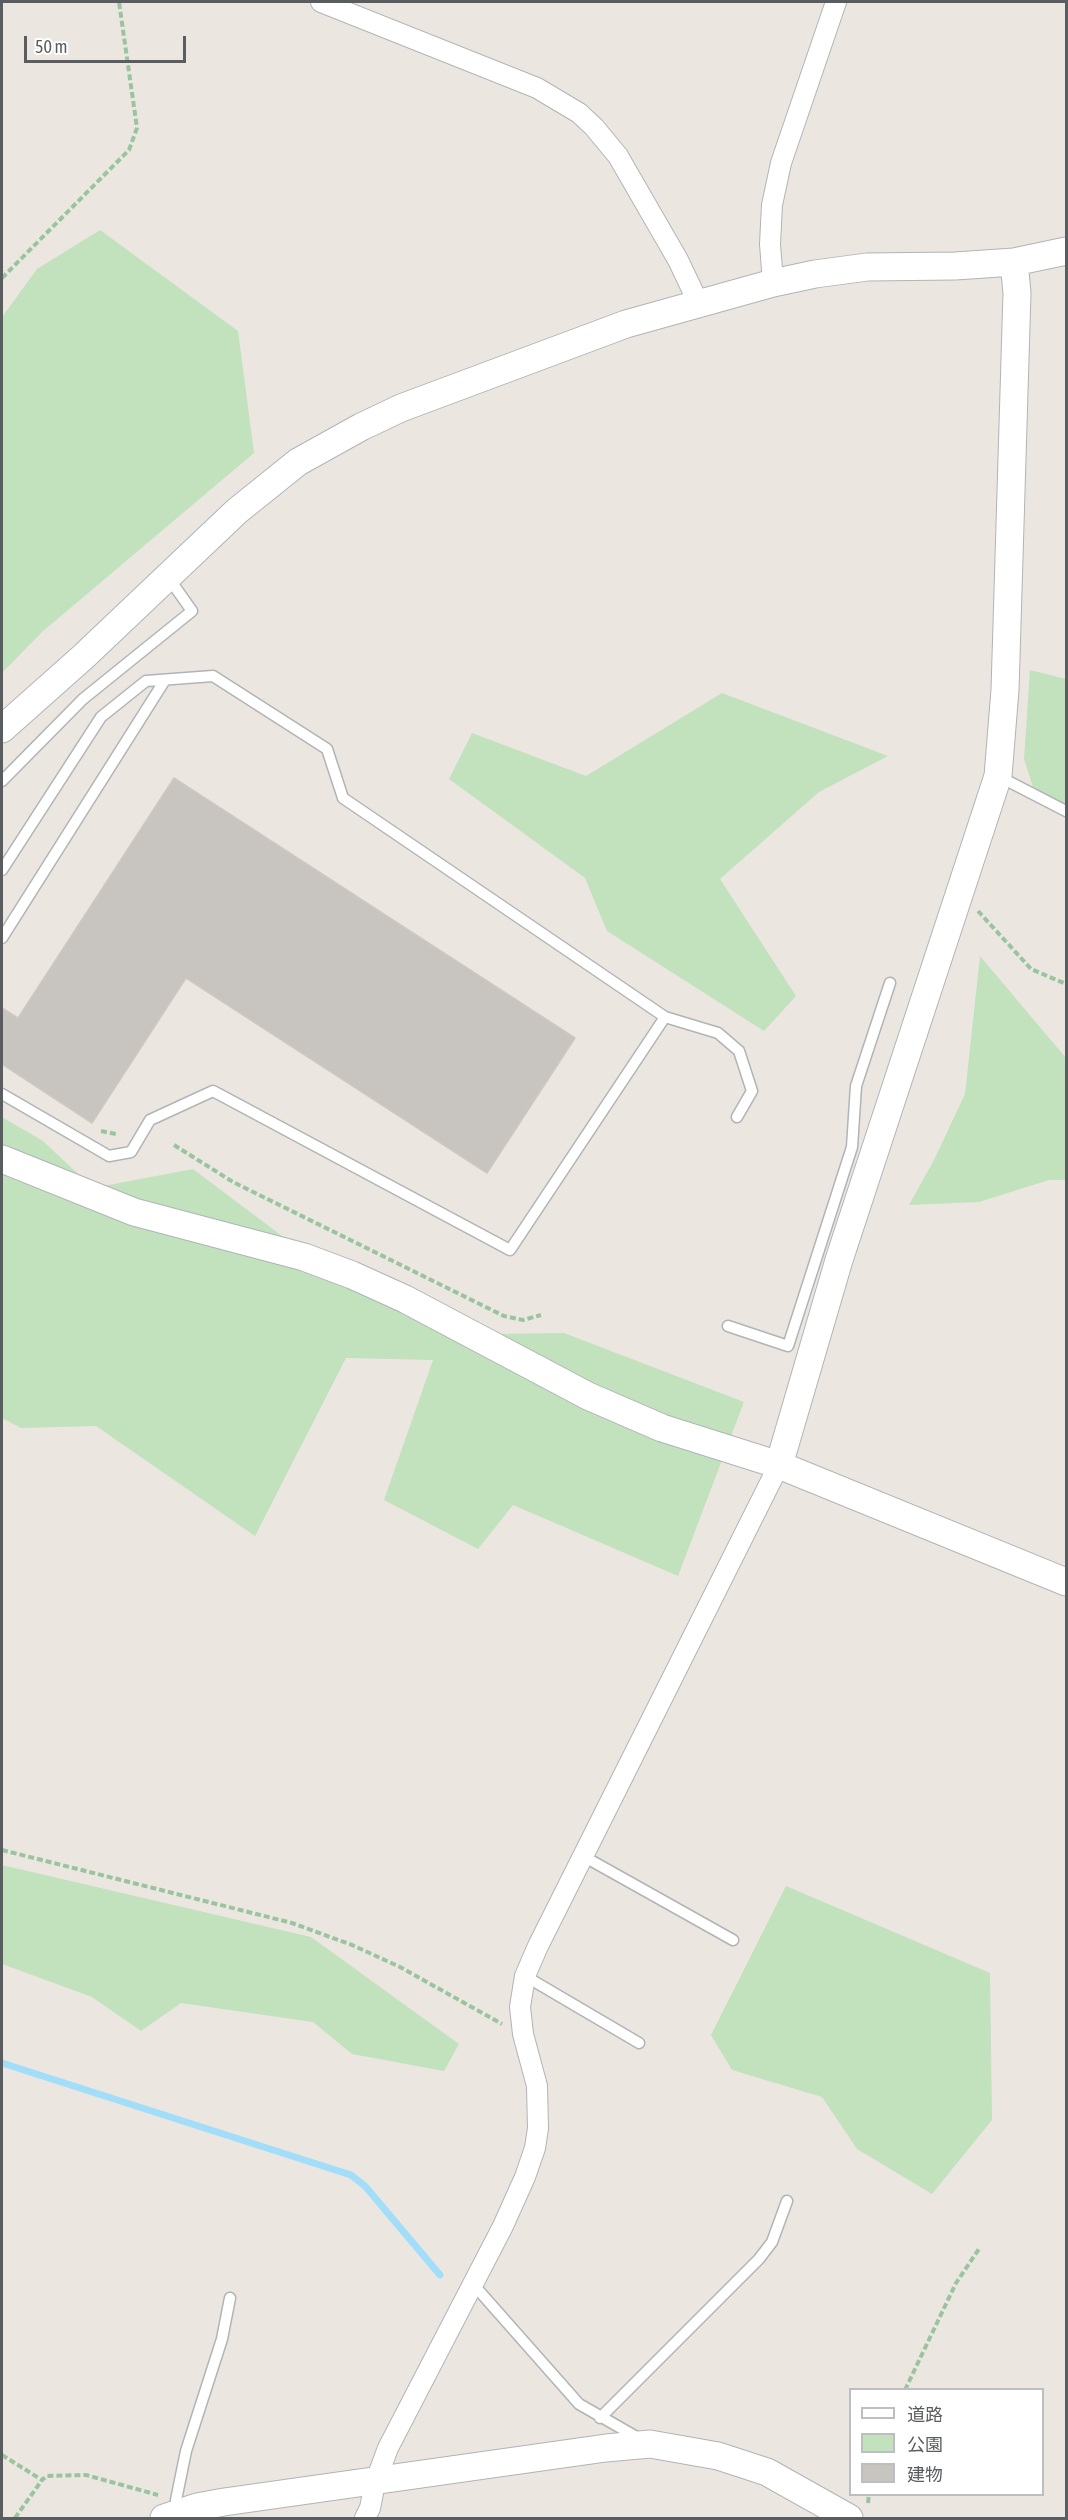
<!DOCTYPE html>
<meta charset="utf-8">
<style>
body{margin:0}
#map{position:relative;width:1068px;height:2520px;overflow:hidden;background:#ebe7e0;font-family:"Asap Condensed","Noto Sans JP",sans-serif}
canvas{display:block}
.frame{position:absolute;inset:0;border:3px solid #595d60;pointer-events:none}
.legend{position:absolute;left:849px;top:2388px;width:195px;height:108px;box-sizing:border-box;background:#fff;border:2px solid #bdbebf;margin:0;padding:8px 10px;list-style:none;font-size:18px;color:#595d60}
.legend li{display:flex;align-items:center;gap:12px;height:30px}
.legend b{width:30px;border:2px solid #bdbebf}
.scale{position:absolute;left:24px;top:36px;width:162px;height:27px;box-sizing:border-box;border:3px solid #595d60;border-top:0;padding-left:8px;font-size:18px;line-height:21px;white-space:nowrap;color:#595d60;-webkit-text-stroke:4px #fff;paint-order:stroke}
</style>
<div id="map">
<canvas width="1068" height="2520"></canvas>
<div class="frame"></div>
<ul class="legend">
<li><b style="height:8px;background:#fff"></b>道路</li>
<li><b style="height:16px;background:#c2e1bd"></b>公園</li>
<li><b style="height:16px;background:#c8c4bf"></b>建物</li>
</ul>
<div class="scale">50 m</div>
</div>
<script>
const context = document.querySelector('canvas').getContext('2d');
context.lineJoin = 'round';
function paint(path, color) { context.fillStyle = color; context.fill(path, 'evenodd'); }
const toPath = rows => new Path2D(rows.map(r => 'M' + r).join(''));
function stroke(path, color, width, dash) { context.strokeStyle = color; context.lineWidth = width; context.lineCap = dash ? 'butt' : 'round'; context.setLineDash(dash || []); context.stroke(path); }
const green = toPath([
 [100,230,238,331,254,453,42,632,2,673,2,317,37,269],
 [1030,670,1066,679,1066,814,1038,803,1024,759],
 [722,693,888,756,819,792,720,879,796,996,764,1031,607,931,585,878,449,779,472,733,586,776],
 [980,956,1066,1058,1066,1180,1049,1180,979,1202,909,1205,934,1160,965,1094],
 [2,1117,43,1141,93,1188,193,1169,290,1242,494,1334,564,1333,744,1402,678,1576,513,1505,478,1549,384,1500,433,1360,346,1358,255,1536,96,1426,21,1428,2,1418],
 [2,1865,311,1937,459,2044,444,2071,352,2054,313,2022,181,2003,141,2031,92,1997,2,1964],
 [786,1886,990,1973,992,2120,932,2194,857,2149,822,2097,732,2070,711,2035]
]);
const stream = toPath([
 [2,2063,351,2175,365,2186,440,2275]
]);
const building = toPath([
 [174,778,575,1038,487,1173,186,978,92,1123,2,1064,2,1008,18,1018,174,778]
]);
const path = toPath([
 [2,278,129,150,137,128,119,2],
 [978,911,1031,969,1066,984],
 [101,1131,116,1134],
 [174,1145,233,1182,504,1316,523,1320,541,1315],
 [2,1850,292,1923,352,1945,400,1967,502,2024],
 [905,2390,956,2283,979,2249],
 [2,2455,42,2480,47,2476,86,2475,158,2495],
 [868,2503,869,2494],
 [15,2518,42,2480]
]);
const lane = toPath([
 [998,776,1066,811],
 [2,781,83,699,192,611,168,577],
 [2,870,101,717,146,681,213,676,327,749,343,798,665,1017,510,1250,213,1091,150,1120,131,1152,109,1156,2,1094],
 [2,938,165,680],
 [665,1017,718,1033,739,1051,752,1091,737,1117],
 [728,1326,788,1346,852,1147,856,1086,890,983],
 [583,1856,733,1940],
 [525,1976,639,2043],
 [473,2284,579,2404,640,2439],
 [600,2418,759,2259,772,2242,787,2201],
 [180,2512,176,2500,186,2451,222,2339,230,2298]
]);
const street = toPath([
 [321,2,537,88,579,113,594,127,618,156,678,260,698,302],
 [773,283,770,244,772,205,781,163,836,2],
 [365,2518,370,2508,375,2483,388,2448,503,2226,525,2177,535,2148,538,2128,537,2086,523,2034,520,2007,525,1976,538,1946,779,1465]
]);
const secondary = toPath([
 [2,729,83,657,237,511,298,462,361,427,401,408,626,324,773,283,815,274,867,267,955,266,1014,262,1066,251],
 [2,1159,134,1212,304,1257,352,1275,405,1299,588,1396,662,1428,779,1465,1066,1582],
 [779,1465,839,1260,998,776,1005,690,1017,293,1014,262],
 [164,2518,197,2507,224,2502,606,2448,650,2444,718,2456,767,2472,849,2518]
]);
paint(green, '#c2e1bd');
stroke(stream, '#a2def9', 7);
paint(building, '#c8c4bf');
stroke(building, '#cfc8bf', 1.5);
stroke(lane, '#b1b4b7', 13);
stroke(street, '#b1b4b7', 22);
stroke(secondary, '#b0b4b7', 29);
stroke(path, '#99c49f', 4, [6, 3]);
stroke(lane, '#fff', 10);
stroke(street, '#fff', 20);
stroke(secondary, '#fff', 27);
</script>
